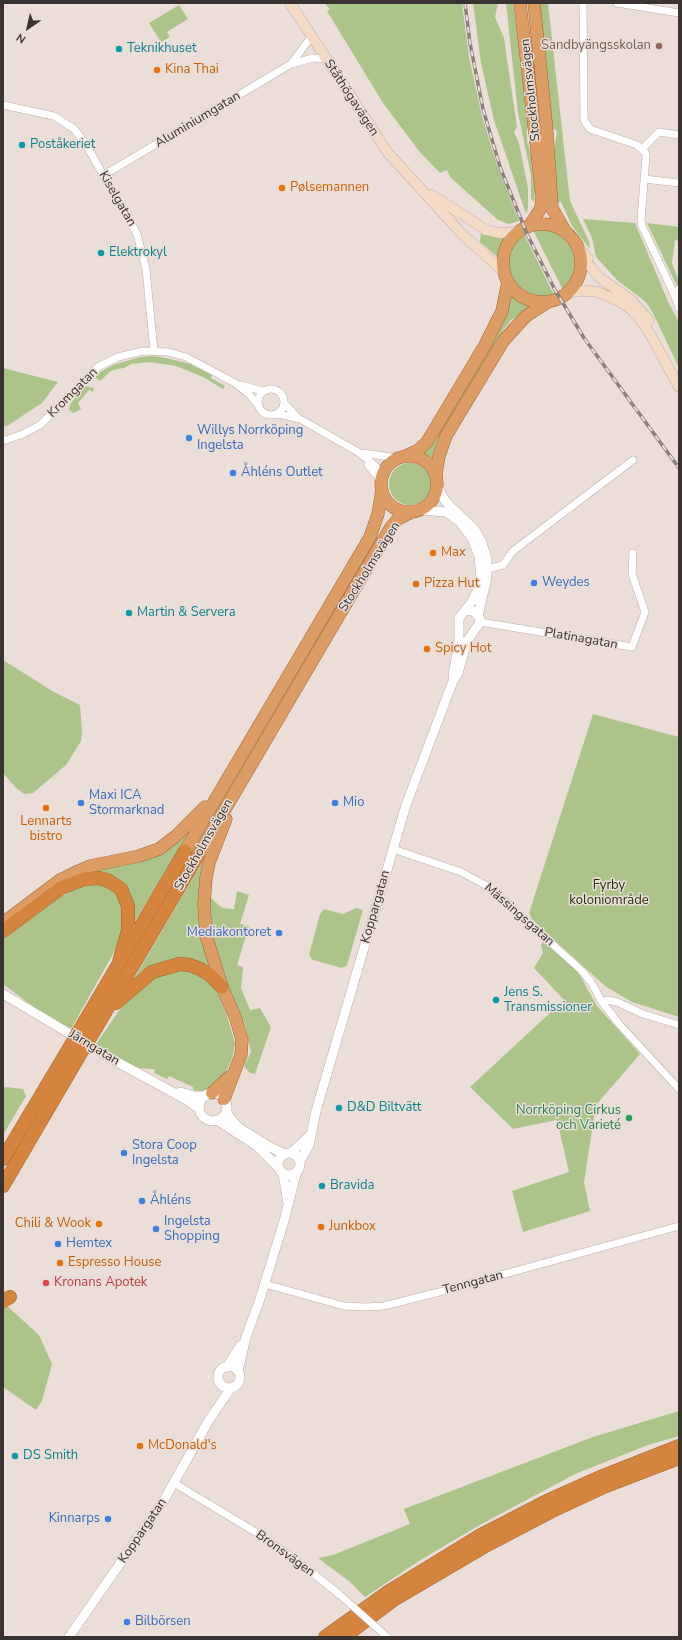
<!DOCTYPE html>
<meta charset="utf-8">
<style>
body{margin:0}
#map{position:relative;width:682px;height:1640px;overflow:hidden;background:#ebded8;font-family:"Nunito Sans",sans-serif}
canvas{display:block}
.frame{position:absolute;inset:0;border:4px solid #393331;pointer-events:none}
.north{position:absolute;left:8px;top:8px;width:40px;height:40px;-webkit-text-stroke:3px #ebded8;paint-order:stroke;rotate:214deg;font-size:11px;font-weight:700;line-height:16px;text-align:center;color:#393331}
.north::after{content:'';display:block;margin:auto;width:14px;height:18px;background:#393331;clip-path:polygon(50% 0,100% 100%,50% 72%,0 100%)}
</style>
<div id="map">
<canvas width="682" height="1640"></canvas>
<div class="frame"></div>
<div class="north">N</div>
</div>
<script>
const context = document.querySelector('canvas').getContext('2d');
context.lineJoin = 'round';
function paint(path, color) { context.fillStyle = color; context.fill(path, 'evenodd'); }
const toPath = rows => new Path2D(rows.map(r => 'M' + r).join(''));
function stroke(path, color, width, dash) { context.strokeStyle = color; context.lineWidth = width; context.lineCap = dash ? 'butt' : 'round'; context.setLineDash(dash || []); context.stroke(path); }
function label(font, color, halo, rows, align = 'center') {
  context.font = font + ' "Nunito Sans",sans-serif'; context.lineWidth = 3; context.setLineDash([]); context.textBaseline = 'middle'; context.strokeStyle = halo; context.fillStyle = color; for (const [text, x, y, turn = 0] of rows) {
    context.save(); context.translate(x, y); context.rotate((+turn || 0) * Math.PI / 180); context.textAlign = isNaN(turn) ? turn : align; if (halo) context.strokeText(text, 0, 0); context.fillText(text, 0, 0); context.restore();
  }
}
const green = toPath([
 [324,3,462,3,469,57,482,116,497,165,519,221,509,224,498,220,450,177,447,170,440,173,419,151,383,103,327,11,330,9],
 [473,3,498,3,495,17,504,38,517,127,514,132,519,143,528,188,528,208,526,214,494,120,481,63],
 [506,3,513,3,529,124,527,130,527,141,534,166,536,183,534,202,531,199,531,175,518,113],
 [539,3,548,3,570,201,589,241,590,249,572,226,561,202,558,202,556,196,554,149,557,131,552,128],
 [179,5,188,19,167,32,170,37,161,42,149,23],
 [583,219,635,223,669,304,679,322,679,368,653,313,646,302,617,280,596,257,592,238],
 [647,223,679,227,679,241,675,240,672,263,679,282,677,286],
 [540,226,557,230,570,244,574,254,575,262,572,279,563,290,532,228],
 [481,232,495,237,504,238,499,258,480,242],
 [524,234,554,295,548,297,531,295,517,286,511,276,508,258,511,249],
 [511,292,522,300,535,305,511,320,503,330,438,439,431,460,423,454,428,448,504,321],
 [153,356,166,358,190,364,212,375,211,378,225,386,223,389,203,377,176,366,149,362,131,364,124,368,117,369,111,371,100,381,96,378,96,376,102,371,113,365,140,357],
 [3,368,58,382,42,403,7,426,3,426],
 [86,386,94,388,93,392,89,390,78,403,81,409,74,413,72,412,69,410,70,404],
 '389 484a21 21 0 1 1 42 0a21 21 0 1 1-42 0Z',
 [3,660,54,692,80,705,82,733,81,741,66,765,33,793,24,794,16,788,3,773],
 [593,714,679,737,679,1017,632,1002,605,986,550,936,532,919,529,913],
 [190,830,132,926,133,905,127,888,91,874,91,869,107,866],
 [206,856,214,973,192,961,129,987],
 [93,884,105,885,116,894,123,909,125,926,118,945,71,1029,31,1005,3,984,3,937,56,899,77,888],
 [237,891,249,895,240,924,249,926,237,965,243,967,241,988,250,1010,260,1008,271,1027,255,1074,250,1073,244,1066,251,1052,245,1024,225,982,209,931,208,898,211,898,222,908,234,909],
 [356,908,363,910,347,965,342,968,313,960,309,955,320,914,324,909,343,914],
 [544,940,577,970,597,1006,640,1054,596,1105,584,1182,590,1211,523,1232,512,1191,569,1172,557,1120,513,1129,470,1087,564,1000,534,968,543,953,541,945],
 [173,970,191,970,206,977,216,988,228,1019,235,1043,232,1059,227,1070,212,1088,203,1092,193,1090,193,1087,169,1076,167,1079,154,1073,155,1070,153,1069,137,1068,96,1044,121,1008,141,986,157,975],
 [5,1087,23,1089,26,1096,3,1135,3,1089],
 [6,1305,39,1335,52,1364,42,1401,36,1410,3,1387,3,1307],
 [679,1411,679,1436,648,1445,575,1474,478,1526,419,1561,365,1597,350,1582,318,1558,333,1555,410,1524,404,1509,593,1437]
]);
const minor = toPath([
 [583,3,584,120,590,129,637,145,645,152,646,156,641,219,642,226,674,294],
 [617,3,679,13],
 [291,64,311,37],
 [3,105,54,116,74,129,85,143,137,234,146,269,154,351],
 [642,149,659,132,679,135],
 [104,175,291,64,313,58,326,59],
 [644,179,679,183],
 [679,289,674,294,679,308],
 [240,385,263,391],
 '258 402a13 13 0 1 1 26 0a13 13 0 1 1-26 0Z',
 [284,403,298,418],
 [278,414,300,419,358,452,372,463,383,474],
 [3,441,23,434,40,425,98,367,118,357,143,351,168,352,186,357,235,383,249,394,257,404],
 [362,453,397,458],
 [368,465,381,481],
 [483,570,503,565,513,551,633,460],
 [480,622,632,647,645,612,632,574,633,553],
 [393,849,461,872,489,887,581,970,591,982,602,1002,607,1000,617,1002,643,1014,679,1025],
 [602,1002,620,1025,679,1089],
 [265,1284,344,1306,365,1307,384,1306,443,1291,679,1226],
 [174,1483,257,1533,300,1563,340,1595]
]);
const tertiary = toPath([
 [438,488,446,502,475,530,482,543,487,559,487,578,478,615],
 [420,510,446,512,459,521,472,538,479,556,481,577,478,589,471,603,459,618,459,641,453,676],
 [3,994,119,1063,187,1100,199,1109],
 [180,1092,194,1096,205,1096],
 '199 1107a14 14 0 1 1 28 0a14 14 0 1 1-28 0Z',
 [226,1110,230,1118,238,1127,270,1147,285,1154],
 [217,1120,257,1146,277,1166],
 '278 1164a11 11 0 1 1 22 0a11 11 0 1 1-22 0Z',
 [291,1153,310,1135],
 [300,1161,309,1145,316,1111,406,805,453,681,458,673,467,641,479,624,480,619,476,613,470,610,465,611],
 [283,1174,288,1203],
 '218 1377a11 11 0 1 1 22 0a11 11 0 1 1-22 0Z',
 [227,1367,241,1345],
 [238,1371,246,1337,259,1302,284,1221,296,1174],
 [69,1637,164,1500,209,1420,231,1388]
]);
const secondary = toPath([
 [290,3,388,153,462,234,503,271],
 [432,195,486,230,499,233,517,232],
 [576,245,588,258],
 [580,255,600,278,630,299,649,320],
 [568,292,590,291,598,292,621,302,632,310,646,327,679,387]
]);
const trunk = toPath([
 [520,3,542,196,541,208,530,225],
 [534,3,547,132,552,208,565,231],
 '503 263a39 39 0 1 1 78 0a39 39 0 1 1-78 0Z',
 '381 484a28 28 0 1 1 56 0a28 28 0 1 1-56 0Z',
 [406,456,417,451,427,442,485,345,502,311,508,281],
 [436,474,439,456,446,436,504,340,526,316,548,302],
 [185,851,370,537,378,514,382,490],
 [197,857,391,527,398,519,412,512],
 [3,923,60,880,74,873,90,866,139,856,159,849,176,836,205,807],
 [212,1093,229,1077],
 [224,1099,241,1055,242,1040,236,1019,222,987,206,935,204,905,206,878,209,863,226,819]
]);
const motorway = toPath([
 [3,931,61,888,84,879,99,878,109,881,121,889,128,906,128,931,119,962],
 [116,1003,152,972,180,964,190,965,200,969,210,975,222,987],
 [79,1031,185,851],
 [90,1038,197,857],
 [3,1159,71,1045],
 [3,1186,82,1051],
 [3,1301,10,1297],
 [325,1637,388,1592,481,1535,547,1501,603,1476,679,1446],
 [344,1637,395,1599,487,1545,552,1511,606,1486,679,1458]
]);
const rail = toPath([
 [465,3,470,43,483,109,500,167,527,234,555,290,584,338,679,468]
]);
const minorBridge = toPath([
 [340,1595,386,1636]
]);
const motorwayBridge = toPath([
 [71,1045,79,1031],
 [82,1051,90,1038]
]);
const markers = [
 [659,46,4,"#8d6e63"],
 [119,49,4,"#0f9aa8"],
 [157,70,4,"#e8710a"],
 [22,145,4,"#0f9aa8"],
 [282,188,4,"#e8710a"],
 [101,253,4,"#0f9aa8"],
 [189,438,4,"#3f7fe0"],
 [233,473,4,"#3f7fe0"],
 [433,553,4,"#e8710a"],
 [534,583,4,"#3f7fe0"],
 [416,584,4,"#e8710a"],
 [129,613,4,"#0f9aa8"],
 [427,649,4,"#e8710a"],
 [81,803,4,"#3f7fe0"],
 [335,803,4,"#3f7fe0"],
 [46,808,4,"#e8710a"],
 [279,933,4,"#3f7fe0"],
 [496,1000,4,"#0f9aa8"],
 [339,1108,4,"#0f9aa8"],
 [629,1118,4,"#2e9e5b"],
 [124,1153,4,"#3f7fe0"],
 [322,1186,4,"#0f9aa8"],
 [142,1201,4,"#3f7fe0"],
 [99,1224,4,"#e8710a"],
 [321,1227,4,"#e8710a"],
 [156,1229,4,"#3f7fe0"],
 [58,1244,4,"#3f7fe0"],
 [60,1263,4,"#e8710a"],
 [46,1283,4,"#e0444e"],
 [140,1446,4,"#e8710a"],
 [15,1456,4,"#0f9aa8"],
 [108,1519,4,"#3f7fe0"],
 [127,1622,4,"#3f7fe0"]
];
const educationNames = [
 ["Sandbyängsskolan",651,46]
];
const cultureNames = [
 ["Teknikhuset",127,49],
 ["Poståkeriet",30,145],
 ["Elektrokyl",109,253],
 ["Martin & Servera",137,613],
 ["Jens S.",504,993],
 ["Transmissioner",504,1008],
 ["D&D Biltvätt",347,1108],
 ["Bravida",330,1186],
 ["DS Smith",23,1456]
];
const foodNames = [
 ["Kina Thai",165,70],
 ["Pølsemannen",290,188],
 ["Max",441,553],
 ["Pizza Hut",424,584],
 ["Spicy Hot",435,649],
 ["Lennarts",46,822,"center"],
 ["bistro",46,837,"center"],
 ["Chili & Wook",91,1224,"right"],
 ["Junkbox",329,1227],
 ["Espresso House",68,1263],
 ["McDonald's",148,1446]
];
const streetNames = [
 ["Stockholmsvägen",531,90,-96],
 ["Ståthögavägen",351,98,57],
 ["Aluminiumgatan",198,120,-31],
 ["Kiselgatan",117,199,60],
 ["Kromgatan",73,393,-45],
 ["Stockholmsvägen",370,567,-58],
 ["Platinagatan",581,639,10],
 ["Stockholmsvägen",204,845,-60],
 ["Koppargatan",376,907,-74],
 ["Mässingsgatan",519,915,41],
 ["Järngatan",94,1048,31],
 ["Tenngatan",473,1283,-15],
 ["Koppargatan",143,1531,-56],
 ["Bronsvägen",285,1554,36]
];
const shopNames = [
 ["Willys Norrköping",197,431],
 ["Ingelsta",197,446],
 ["Åhléns Outlet",241,473],
 ["Weydes",542,583],
 ["Maxi ICA",89,796],
 ["Stormarknad",89,811],
 ["Mio",343,803],
 ["Mediakontoret",271,933,"right"],
 ["Stora Coop",132,1146],
 ["Ingelsta",132,1161],
 ["Åhléns",150,1201],
 ["Ingelsta",164,1222],
 ["Shopping",164,1237],
 ["Hemtex",66,1244],
 ["Kinnarps",100,1519,"right"],
 ["Bilbörsen",135,1622]
];
const parkNames = [
 ["Fyrby",609,886],
 ["koloniområde",609,901]
];
const leisureNames = [
 ["Norrköping Cirkus",621,1111],
 ["och Varieté",621,1126]
];
const healthNames = [
 ["Kronans Apotek",54,1283]
];
paint(green, '#acc48a');
stroke(minor, '#bdb0aa', 8);
stroke(tertiary, '#bdb0aa', 10);
stroke(secondary, '#bdb0aa', 11);
stroke(trunk, '#9e6838', 13);
stroke(motorway, '#9e6838', 14);
stroke(minor, '#fff', 7);
stroke(tertiary, '#fff', 9);
stroke(secondary, '#f2dac4', 10);
stroke(trunk, '#dc9c63', 12);
stroke(motorway, '#d4843c', 13);
stroke(rail, '#8a807d', 3.5);
stroke(rail, '#ebded8', 2, [6]);
stroke(minorBridge, '#bdb0aa', 8, []);
stroke(motorwayBridge, '#9e6838', 14, []);
stroke(minorBridge, '#fff', 7);
stroke(motorwayBridge, '#d4843c', 13);
for (const [x, y, r, color] of markers) { const dot = new Path2D(); dot.arc(x, y, r, 0, 2 * Math.PI); context.fillStyle = color; context.fill(dot); stroke(dot, '#ebded8', 1.5); }
label('13px', '#785e54', '#ebded8', educationNames, 'right');
label('13px', '#0d838f', '#ebded8', cultureNames, 'left');
label('13px', '#c56008', '#ebded8', foodNames, 'left');
label('13px', '#393331', '#ebded8', streetNames);
label('13px', '#366cbe', '#ebded8', shopNames, 'left');
label('13px', '#23300b', '#ebded8', parkNames);
label('13px', '#27864d', '#ebded8', leisureNames, 'right');
label('13px', '#be3a42', '#ebded8', healthNames, 'left');
</script>
